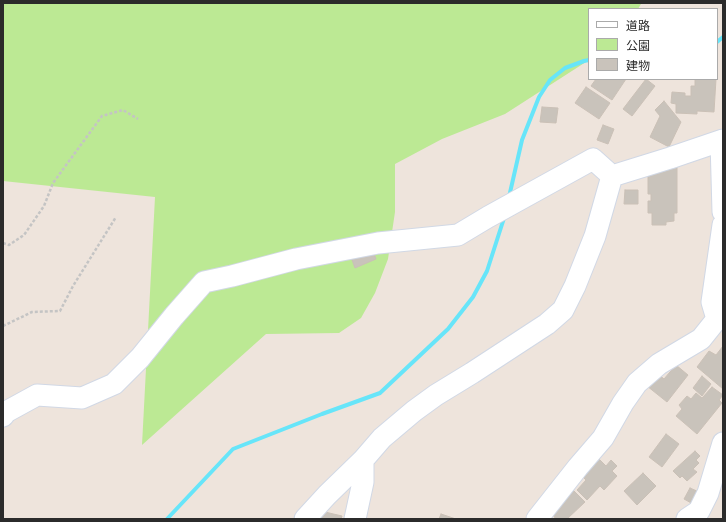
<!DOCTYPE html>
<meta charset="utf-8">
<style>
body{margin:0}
#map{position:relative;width:726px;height:522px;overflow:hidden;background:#eee4dc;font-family:Montserrat,"Noto Sans JP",sans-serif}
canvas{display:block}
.frame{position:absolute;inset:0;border:4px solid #2b2b2b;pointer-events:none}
.legend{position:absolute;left:588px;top:8px;width:130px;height:72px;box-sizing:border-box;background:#fff;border:1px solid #aaa;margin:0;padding:5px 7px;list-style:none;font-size:12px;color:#2b2b2b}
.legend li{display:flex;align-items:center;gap:8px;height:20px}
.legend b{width:20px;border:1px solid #aaa}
</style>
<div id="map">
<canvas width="726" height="522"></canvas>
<div class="frame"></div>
<ul class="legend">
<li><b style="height:5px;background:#fff"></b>道路</li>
<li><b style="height:11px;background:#bce994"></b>公園</li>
<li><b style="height:11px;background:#c9c3bb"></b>建物</li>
</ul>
</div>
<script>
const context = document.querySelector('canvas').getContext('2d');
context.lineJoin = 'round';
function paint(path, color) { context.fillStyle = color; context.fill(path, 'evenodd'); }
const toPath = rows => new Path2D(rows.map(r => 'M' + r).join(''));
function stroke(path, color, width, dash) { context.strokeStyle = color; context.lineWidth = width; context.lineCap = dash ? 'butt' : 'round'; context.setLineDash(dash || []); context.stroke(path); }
const green = toPath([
 [3,3,639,3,641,4,638,9,589,9,589,60,505,114,442,139,395,164,395,212,388,259,375,293,361,318,339,333,266,334,142,445,155,197,3,181]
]);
const stream = toPath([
 [717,42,723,37],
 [509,197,522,140,539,97,550,80,565,68,584,61,589,60],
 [167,519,233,449,322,414,380,393,448,329,473,297,487,271,505,215]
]);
const building = toPath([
 [596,79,626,79,612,100,591,86,596,79],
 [646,79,655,86,632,116,623,109,646,79],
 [695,79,716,79,714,112,697,111,697,114,676,113,676,104,671,103,672,92,685,93,685,96,691,96,691,86,695,86,695,79],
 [586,87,610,103,599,119,575,103,586,87],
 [664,101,681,122,669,147,650,137,660,116,655,110,664,101],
 [542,107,558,108,556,123,540,122,542,107],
 [603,125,614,129,608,144,597,140,603,125],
 [677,165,677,213,674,213,674,221,666,222,666,225,652,225,652,213,648,213,648,201,651,201,651,194,648,194,648,175,677,165],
 [625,190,638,190,638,204,624,204,625,190],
 [372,248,376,259,355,268,351,257,372,248],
 [723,346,723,389,697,367,709,351,716,355,723,346],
 [676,365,688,375,667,402,647,386,657,373,664,379,676,365],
 [702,376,711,384,702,396,693,388,702,376],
 [712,387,723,395,719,400,722,403,697,434,676,416,682,409,679,405,687,396,691,399,696,393,702,398,712,387],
 [666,434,679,444,662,467,649,457,666,434],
 [695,451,700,456,696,460,699,463,693,469,697,472,687,481,682,476,680,478,673,471,695,451],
 [597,457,606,466,611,460,617,466,612,471,617,476,604,490,600,486,587,500,577,490,586,480,581,475,597,457],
 [643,473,656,486,637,505,624,491,643,473],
 [571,488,585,502,567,519,556,519,552,514,571,488],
 [690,488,699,492,693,504,684,499,690,488],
 [325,512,342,516,341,519,318,519,325,512],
 [441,514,456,519,439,519,441,514]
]);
const path = toPath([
 [3,243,9,245,24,235,44,206,53,183,102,116,123,110,138,119],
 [3,326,32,312,60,311,73,286,116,217]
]);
const minor = toPath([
 [721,141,723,212],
 [717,319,712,302,723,225],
 [3,416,6,412,37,395,82,398,114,384,140,358,174,316,204,282,232,276,296,259,378,243,458,235,488,217,593,159,612,176],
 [305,519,327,495,363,460,382,438,414,411,436,395,472,373,547,324,563,310,575,286,595,236,612,176,670,158,723,140],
 [355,519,363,482,363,460],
 [537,519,578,467,603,438,623,403,637,383,659,364,701,339,717,319,723,319],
 [687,519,699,511,708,493,723,443]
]);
paint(green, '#bce994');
stroke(stream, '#67e5f9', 4);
paint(building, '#c9c3bb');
stroke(building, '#cac0b6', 1);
stroke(minor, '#d1d8e5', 23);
stroke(path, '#c4c4c4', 2.5, [3, 2]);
stroke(minor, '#fff', 21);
</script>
